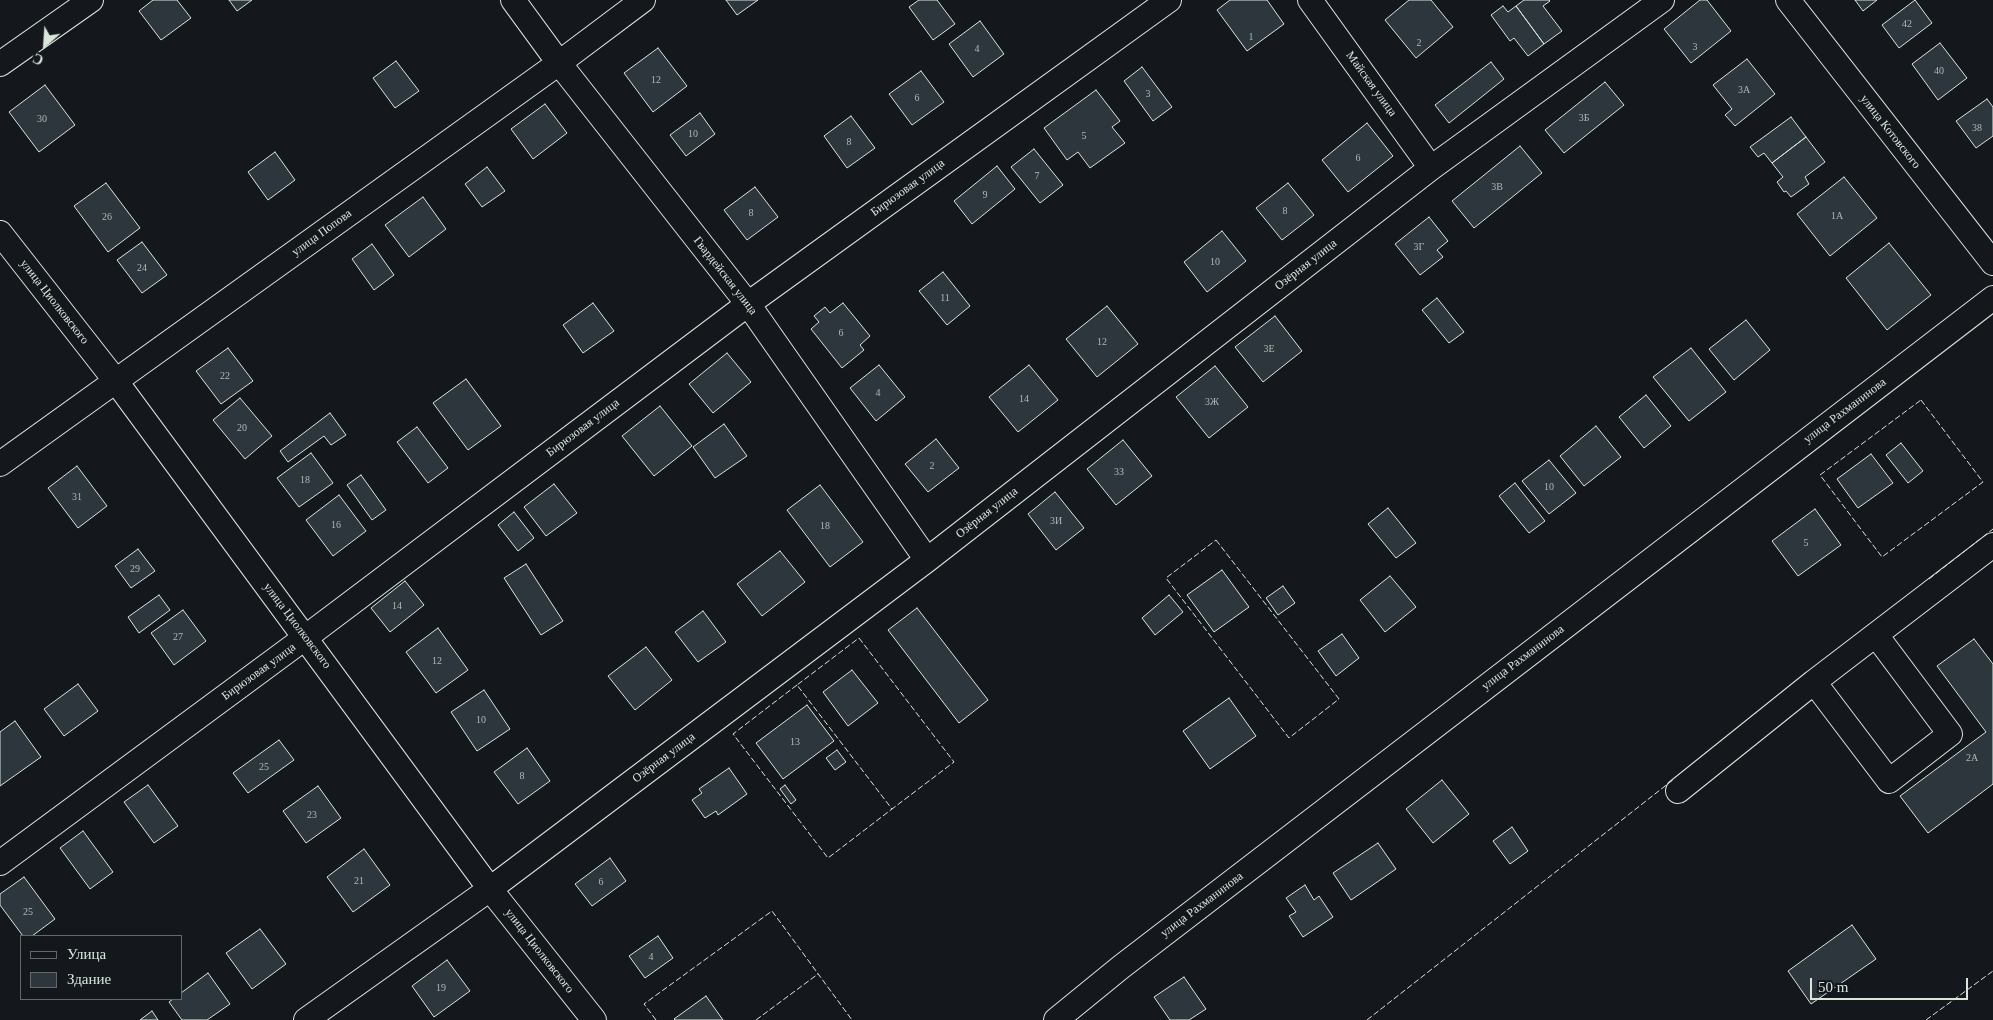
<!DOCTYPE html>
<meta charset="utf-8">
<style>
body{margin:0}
#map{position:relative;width:1993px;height:1020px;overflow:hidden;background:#14181c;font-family:Georgia,serif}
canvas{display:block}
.legend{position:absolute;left:20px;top:935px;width:162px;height:65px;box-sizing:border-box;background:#14181c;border:1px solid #626a69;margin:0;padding:6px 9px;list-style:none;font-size:15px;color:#d8e6dc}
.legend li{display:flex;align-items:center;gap:10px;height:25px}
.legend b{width:25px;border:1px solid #626a69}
.north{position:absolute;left:20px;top:20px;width:50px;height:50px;-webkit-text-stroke:4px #14181c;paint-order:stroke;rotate:206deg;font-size:14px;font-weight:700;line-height:20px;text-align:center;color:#d8e6dc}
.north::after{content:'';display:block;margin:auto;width:18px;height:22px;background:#d8e6dc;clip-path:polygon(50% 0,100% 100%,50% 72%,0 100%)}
.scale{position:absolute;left:1810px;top:978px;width:158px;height:22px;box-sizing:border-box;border:2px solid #d8e6dc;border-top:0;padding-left:6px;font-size:15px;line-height:18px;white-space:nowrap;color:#d8e6dc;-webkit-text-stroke:4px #14181c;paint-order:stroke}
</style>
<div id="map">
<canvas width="1993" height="1020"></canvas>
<ul class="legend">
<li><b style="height:6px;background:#14181c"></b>Улица</li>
<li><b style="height:14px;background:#2c363c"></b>Здание</li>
</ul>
<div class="north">С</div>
<div class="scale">50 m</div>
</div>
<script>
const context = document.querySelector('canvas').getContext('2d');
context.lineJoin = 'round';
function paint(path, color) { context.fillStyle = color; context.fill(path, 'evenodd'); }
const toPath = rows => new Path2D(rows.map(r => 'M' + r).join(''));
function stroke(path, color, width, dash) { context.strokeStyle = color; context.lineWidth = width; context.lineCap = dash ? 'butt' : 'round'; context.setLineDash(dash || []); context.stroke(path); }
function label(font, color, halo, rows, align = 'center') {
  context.font = font + ' Georgia,serif'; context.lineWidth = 4; context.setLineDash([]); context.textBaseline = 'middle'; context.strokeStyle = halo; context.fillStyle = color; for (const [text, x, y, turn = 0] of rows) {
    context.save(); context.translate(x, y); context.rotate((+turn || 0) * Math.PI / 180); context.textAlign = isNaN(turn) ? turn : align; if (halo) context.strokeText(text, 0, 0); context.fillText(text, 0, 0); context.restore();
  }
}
const building = toPath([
 [153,0,177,0,191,18,161,40,139,11,153,0],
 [229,0,252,0,237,11,229,0],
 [726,0,758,0,737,15,726,0],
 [919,0,937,0,955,24,933,40,909,7,919,0],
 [1230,0,1267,0,1284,24,1247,51,1217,10,1230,0],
 [1409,0,1431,0,1453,27,1416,58,1385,20,1409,0],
 [1524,0,1549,0,1550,1,1543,6,1562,31,1544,44,1516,6,1524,0],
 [1700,0,1707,0,1731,31,1691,63,1664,29,1700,0],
 [1855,0,1877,0,1863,11,1855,0],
 [1915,0,1932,23,1899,48,1882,25,1915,0],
 [1503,6,1508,12,1516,6,1544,44,1528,56,1514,38,1510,41,1491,15,1503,6],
 [980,21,1004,54,973,77,949,44,980,21],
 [1940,43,1967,78,1938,100,1912,64,1940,43],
 [658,48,687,86,653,112,624,73,658,48],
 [1747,59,1775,94,1735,126,1725,115,1732,109,1713,85,1747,59],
 [396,61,419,91,395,108,373,78,396,61],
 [1491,62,1504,79,1449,123,1435,105,1491,62],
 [1142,67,1172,107,1153,121,1124,81,1142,67],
 [921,71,944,102,912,125,889,94,921,71],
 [1605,82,1624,105,1564,153,1545,130,1605,82],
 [45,85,75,125,39,152,9,112,45,85],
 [1096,90,1120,121,1112,127,1125,143,1090,168,1078,152,1067,160,1044,128,1096,90],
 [1987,99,1993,107,1993,136,1976,148,1956,121,1987,99],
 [545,104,567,133,533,159,511,129,545,104],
 [700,113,715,134,686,156,670,135,700,113],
 [851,116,875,148,847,168,824,136,851,116],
 [1791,117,1806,137,1772,163,1764,153,1758,157,1750,147,1791,117],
 [1367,123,1393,156,1348,192,1322,160,1367,123],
 [1806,137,1825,162,1805,177,1809,184,1791,197,1786,191,1784,192,1777,182,1783,177,1772,163,1806,137],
 [1520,146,1542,173,1474,228,1452,201,1520,146],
 [1034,149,1063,185,1040,203,1011,167,1034,149],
 [275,152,295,180,268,200,248,172,275,152],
 [997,166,1015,189,972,224,954,201,997,166],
 [487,167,505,191,482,207,465,184,487,167],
 [1844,177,1877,218,1830,256,1797,214,1844,177],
 [106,183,140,228,108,252,74,206,106,183],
 [1288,183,1314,215,1282,240,1256,208,1288,183],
 [755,187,778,217,747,240,724,210,755,187],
 [423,197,446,229,409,257,385,225,423,197],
 [1429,217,1448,241,1437,250,1443,257,1420,275,1395,244,1429,217],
 [1222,231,1246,261,1207,292,1184,262,1222,231],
 [142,242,167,275,142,293,117,260,142,242],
 [1889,243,1931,295,1887,330,1846,278,1889,243],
 [372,244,394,275,374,290,352,259,372,244],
 [943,272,970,306,947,325,919,291,943,272],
 [1437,298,1464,332,1449,343,1422,310,1437,298],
 [593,303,614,331,583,353,563,325,593,303],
 [843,303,870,336,860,345,864,350,842,368,811,329,819,322,814,316,825,307,830,313,843,303],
 [1107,306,1138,344,1097,377,1066,339,1107,306],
 [1275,316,1302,351,1263,382,1235,347,1275,316],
 [1746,320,1770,350,1734,380,1709,349,1746,320],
 [228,348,253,381,221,404,196,371,228,348],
 [1691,348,1726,392,1689,421,1653,377,1691,348],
 [727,353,751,382,713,413,689,384,727,353],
 [879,365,905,397,876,421,850,388,879,365],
 [1029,365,1058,400,1018,432,989,397,1029,365],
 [1215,366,1248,407,1209,438,1176,397,1215,366],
 [466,379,501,426,468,450,433,403,466,379],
 [1646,395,1671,426,1644,448,1619,417,1646,395],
 [240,398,272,436,245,459,213,420,240,398],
 [660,406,692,446,654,476,622,436,660,406],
 [330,413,346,435,331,445,324,436,288,462,280,451,330,413],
 [724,424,747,456,715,478,693,447,724,424],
 [1596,426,1621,457,1584,486,1560,456,1596,426],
 [417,427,448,468,428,483,397,442,417,427],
 [936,439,959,468,928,492,905,464,936,439],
 [1123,440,1152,476,1116,505,1087,469,1123,440],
 [1901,443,1923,471,1908,483,1886,455,1901,443],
 [311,453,333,483,299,507,277,478,311,453],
 [1871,454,1893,483,1858,508,1837,479,1871,454],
 [1549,460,1576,493,1549,514,1522,481,1549,460],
 [77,466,107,506,78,528,48,488,77,466],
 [361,475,386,510,372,520,347,485,361,475],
 [1515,483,1545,521,1529,533,1499,496,1515,483],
 [554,484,577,513,546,536,524,507,554,484],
 [820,485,863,542,830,567,787,510,820,485],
 [1055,492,1084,528,1056,550,1028,514,1055,492],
 [339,495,366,531,333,556,306,520,339,495],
 [1388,508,1416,543,1396,558,1368,524,1388,508],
 [1815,509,1841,545,1798,576,1772,541,1815,509],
 [514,512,534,538,518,551,498,525,514,512],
 [138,549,155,571,131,588,115,566,138,549],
 [780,551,805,582,762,616,737,584,780,551],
 [526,564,563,621,541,635,504,578,526,564],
 [1222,570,1249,607,1214,632,1187,595,1222,570],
 [1390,576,1416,607,1385,632,1360,600,1390,576],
 [405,581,424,605,390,632,371,608,405,581],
 [1283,586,1295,603,1278,615,1266,598,1283,586],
 [159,595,170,610,139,633,128,617,159,595],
 [1169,595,1183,612,1155,635,1142,618,1169,595],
 [917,608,988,700,959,723,888,630,917,608],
 [183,610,206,641,174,665,151,633,183,610],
 [703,611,726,642,698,662,675,632,703,611],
 [438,628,468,670,436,693,406,652,438,628],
 [1342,634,1359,658,1336,676,1318,651,1342,634],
 [1974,639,1993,664,1993,784,1928,833,1900,796,1986,732,1937,666,1974,639],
 [646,647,672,680,635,710,608,676,646,647],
 [852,670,878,703,848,726,823,692,852,670],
 [78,684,98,711,64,736,44,709,78,684],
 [484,690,510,729,477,751,451,712,484,690],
 [1229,698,1256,736,1210,769,1183,731,1229,698],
 [807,705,834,741,783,779,756,743,807,705],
 [15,721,41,757,0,786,0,732,15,721],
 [279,740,294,760,248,793,233,773,279,740],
 [527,748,550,781,518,804,494,772,527,748],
 [837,750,846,762,835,770,826,758,837,750],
 [729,768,747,794,718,815,716,811,705,818,692,800,702,793,699,789,729,768],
 [1442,780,1469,814,1433,843,1406,809,1442,780],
 [148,785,178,826,154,843,124,802,148,785],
 [785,785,796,800,791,804,780,789,785,785],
 [318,786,341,818,306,843,283,811,318,786],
 [1512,827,1528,851,1510,864,1493,841,1512,827],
 [83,831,113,872,90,889,60,848,83,831],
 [1378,843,1396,869,1351,900,1333,873,1378,843],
 [364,849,390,885,353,912,327,877,364,849],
 [610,858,626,881,592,906,575,884,610,858],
 [24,877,55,919,32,936,23,936,0,905,0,894,24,877],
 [1305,885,1314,900,1319,896,1333,917,1303,937,1289,916,1296,912,1286,898,1305,885],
 [1852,925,1876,959,1811,1004,1788,971,1852,925],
 [260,929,286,964,252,989,226,953,260,929],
 [658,936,673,958,645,978,629,956,658,936],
 [447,960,470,991,434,1017,412,986,447,960],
 [208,973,230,1004,207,1020,182,1020,169,1002,173,999,181,999,181,993,208,973],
 [1184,977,1206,1009,1189,1020,1170,1020,1154,997,1184,977],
 [706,996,723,1020,675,1020,674,1019,706,996],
 [152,1011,158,1020,140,1020,152,1011]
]);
const minor = toPath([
 [513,0,559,63,748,304,927,560],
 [1310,0,1431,168],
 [1788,0,1993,263],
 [0,64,91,0],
 [0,233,115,380,490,889,594,1020],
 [0,464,559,63,643,0],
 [1876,635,1950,734,1889,781,1814,682,1993,545],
 [1678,791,1814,682],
 [0,863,306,637,748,304,1169,0],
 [306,1020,490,889,927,560,1431,168,1662,0],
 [1056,1020,1121,967,1993,298]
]);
const fence = toPath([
 [1921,400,1983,482,1882,557,1820,475,1921,400],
 [1216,540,1339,699,1289,738,1166,578,1216,540],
 [1929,579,1993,529],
 [859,638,954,762,892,809,797,685,859,638],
 [797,685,733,734,828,858,892,809],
 [656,1020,644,1004,772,911,852,1020],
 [756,1020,818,974],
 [1367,1020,1674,779],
 [1926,1020,1993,971]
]);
const numberNames = [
 ["42",1907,24],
 ["1",1251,37],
 ["2",1419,43],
 ["3",1695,47],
 ["4",977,49],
 ["40",1939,71],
 ["12",656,80],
 ["3А",1744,90],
 ["3",1148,94],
 ["6",917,98],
 ["3Б",1584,118],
 ["30",42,119],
 ["38",1977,128],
 ["10",693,134],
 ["5",1084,136],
 ["8",849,142],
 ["6",1358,158],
 ["7",1037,176],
 ["3В",1497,187],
 ["9",985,195],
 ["8",1285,211],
 ["8",751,213],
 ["1А",1837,216],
 ["26",107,217],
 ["3Г",1419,247],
 ["10",1215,262],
 ["24",142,268],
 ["11",945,298],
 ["6",841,333],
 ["12",1102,342],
 ["3Е",1269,349],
 ["22",225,376],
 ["4",878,393],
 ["14",1024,399],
 ["3Ж",1212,402],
 ["20",242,428],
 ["2",932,466],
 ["3З",1119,472],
 ["18",305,480],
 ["10",1549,487],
 ["31",77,497],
 ["3И",1056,521],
 ["16",336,525],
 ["18",825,526],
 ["5",1806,543],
 ["29",135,569],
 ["14",397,606],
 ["27",178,637],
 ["12",437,661],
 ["10",481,720],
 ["13",795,742],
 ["2А",1972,758],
 ["25",264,767],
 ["8",522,776],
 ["23",312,815],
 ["21",359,881],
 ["6",601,882],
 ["25",28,912],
 ["4",651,957],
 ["19",441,988]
];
const streetNames = [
 ["Майская улица",1371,84,54],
 ["улица Котовского",1890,132,52],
 ["Бирюзовая улица",908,188,-36],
 ["улица Попова",322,233,-36],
 ["Озёрная улица",1306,265,-38],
 ["Гвардейская улица",725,276,52],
 ["улица Циолковского",54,302,52],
 ["улица Рахманинова",1845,411,-37],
 ["Бирюзовая улица",583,428,-37],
 ["Озёрная улица",987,513,-38],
 ["улица Циолковского",297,626,53],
 ["улица Рахманинова",1523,658,-37],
 ["Бирюзовая улица",259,672,-36],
 ["Озёрная улица",664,758,-37],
 ["улица Рахманинова",1202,905,-37],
 ["улица Циолковского",539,951,52]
];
paint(building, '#2c363c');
stroke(building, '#d8e6dc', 1);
stroke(minor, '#d8e6dc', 26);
stroke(minor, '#14181c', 24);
stroke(fence, '#d8e6dc', 1, [6, 2.5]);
label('10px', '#adbab4', null, numberNames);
label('12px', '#d8e6dc', '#14181c', streetNames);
</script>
